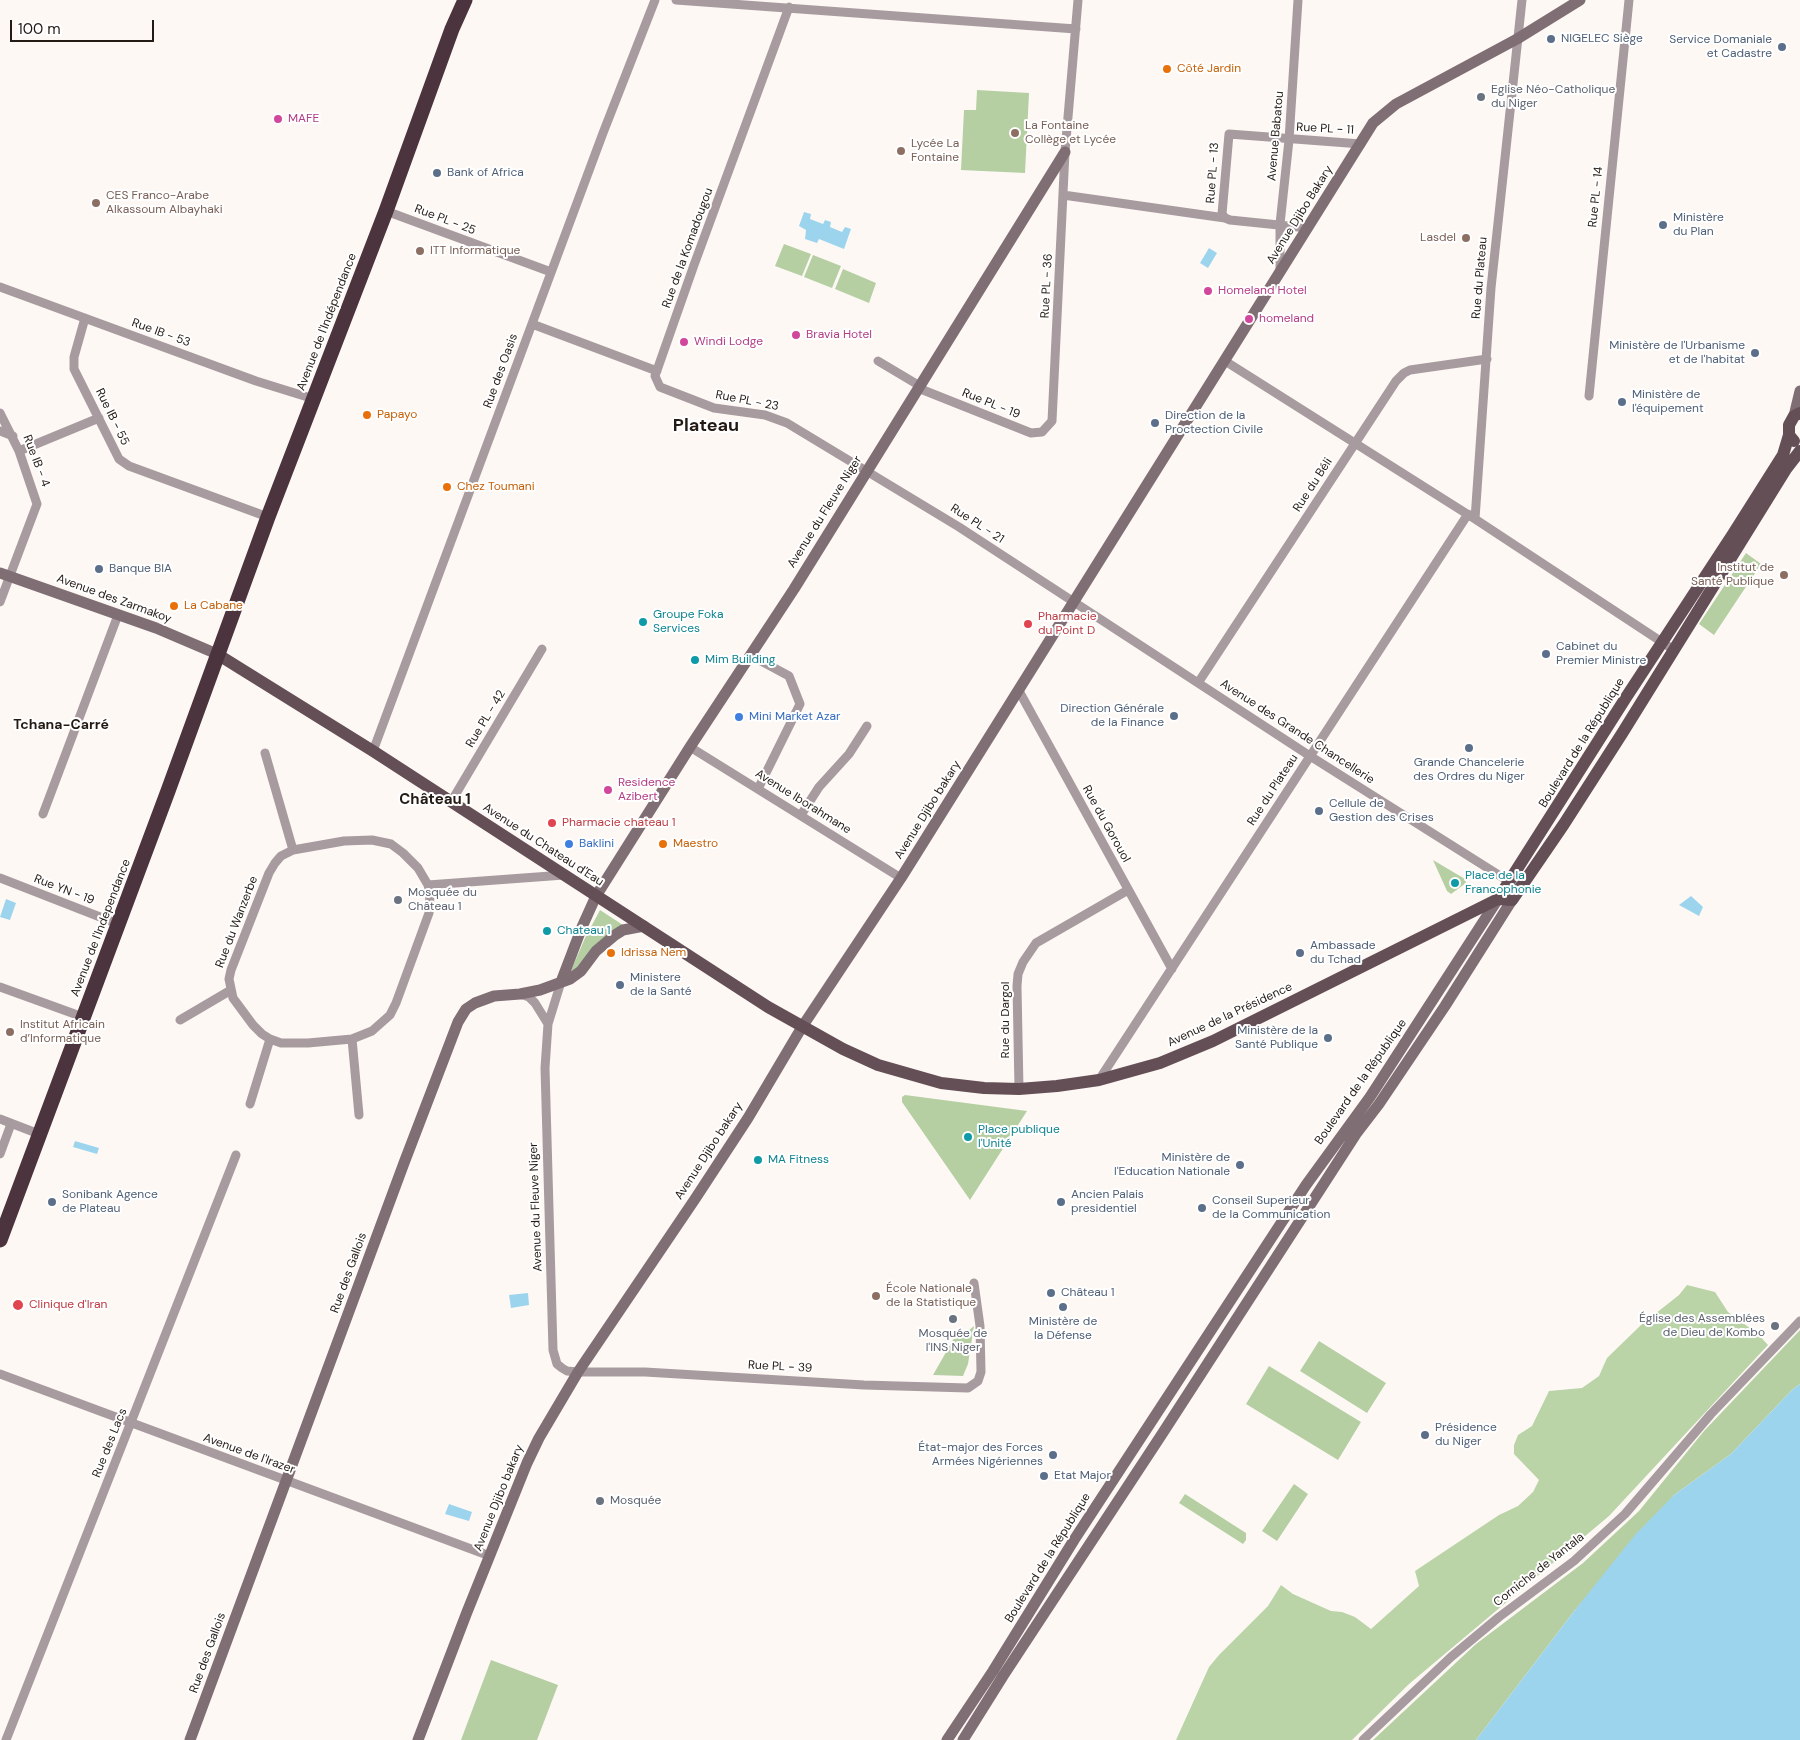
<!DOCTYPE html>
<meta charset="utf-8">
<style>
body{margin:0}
#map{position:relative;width:1800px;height:1740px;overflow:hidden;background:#fef8f5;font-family:"DM Sans",sans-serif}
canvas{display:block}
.scale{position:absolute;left:10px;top:20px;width:144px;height:22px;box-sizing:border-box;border:2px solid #241b15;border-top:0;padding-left:6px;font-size:15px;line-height:18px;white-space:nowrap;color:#241b15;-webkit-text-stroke:4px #fff;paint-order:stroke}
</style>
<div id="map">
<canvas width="1800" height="1740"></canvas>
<div class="scale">100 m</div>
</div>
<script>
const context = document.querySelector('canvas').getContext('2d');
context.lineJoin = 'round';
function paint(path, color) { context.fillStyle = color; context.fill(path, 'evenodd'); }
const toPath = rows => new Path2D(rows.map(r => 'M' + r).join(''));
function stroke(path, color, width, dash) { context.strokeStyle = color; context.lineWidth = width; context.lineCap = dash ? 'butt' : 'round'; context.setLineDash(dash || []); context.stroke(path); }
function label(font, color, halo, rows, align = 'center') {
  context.font = font + ' "DM Sans",sans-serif'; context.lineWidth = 4; context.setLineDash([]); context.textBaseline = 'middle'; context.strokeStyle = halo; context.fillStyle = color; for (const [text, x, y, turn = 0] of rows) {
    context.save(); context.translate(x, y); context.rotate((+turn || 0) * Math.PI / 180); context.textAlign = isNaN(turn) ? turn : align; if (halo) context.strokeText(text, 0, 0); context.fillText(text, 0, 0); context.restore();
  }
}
const green = toPath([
 [977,90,1029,93,1025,173,961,170,964,110,976,110],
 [784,244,811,254,802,276,775,266],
 [813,255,841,266,832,288,804,277],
 [843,269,876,283,869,303,835,289],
 [1746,553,1761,564,1714,635,1699,624],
 [1433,860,1465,879,1466,883,1451,894,1447,891],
 [600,910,623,925,573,975,570,973,585,938],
 [905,1095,1027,1111,970,1200,902,1102,902,1097],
 [974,1326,968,1364,963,1376,933,1375,957,1333,962,1336],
 [1800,1330,1800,1384,1792,1390,1731,1454,1674,1495,1575,1610,1476,1740,1373,1740,1476,1644,1583,1563,1639,1511,1704,1431],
 [1319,1341,1386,1383,1367,1413,1300,1371],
 [1269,1366,1361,1422,1338,1460,1246,1404],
 [1294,1484,1308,1494,1277,1541,1262,1531],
 [1185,1494,1246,1533,1246,1540,1243,1544,1179,1503],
 [491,1660,558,1685,537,1740,461,1740]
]);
const forest = toPath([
 [1687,1285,1715,1292,1728,1312,1758,1334,1768,1345,1609,1516,1409,1684,1352,1740,1176,1740,1209,1667,1219,1655,1268,1606,1281,1585,1293,1594,1331,1611,1342,1612,1355,1617,1371,1629,1419,1586,1415,1571,1499,1515,1518,1506,1533,1492,1539,1480,1514,1454,1514,1445,1518,1435,1532,1426,1549,1391,1582,1388,1599,1376,1607,1358,1641,1325,1679,1295]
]);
const water = toPath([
 [804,212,811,214,810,219,823,224,825,220,831,222,830,227,842,232,845,227,851,229,844,249,819,239,817,243,805,239,806,230,799,226],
 [1209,248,1217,253,1208,268,1200,263],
 [1691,896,1703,907,1699,916,1679,905],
 [6,899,16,903,10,920,0,917],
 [75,1141,99,1148,97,1154,73,1147],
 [528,1293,529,1305,511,1308,509,1295],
 [1800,1384,1800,1740,1476,1740,1575,1610,1635,1535,1674,1495,1731,1454,1792,1390],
 [449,1504,472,1512,469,1521,445,1514]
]);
const street = toPath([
 [676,0,1076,29],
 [789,7,694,265,655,376,660,387,714,408,765,415,787,423,959,527,1310,756,1513,884],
 [1063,195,1225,218],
 [386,211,551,272],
 [1308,228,1230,220,1225,218,1222,214,1229,134,1361,144],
 [1280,272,1280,224,1289,140,1298,0],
 [0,287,256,381,314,399],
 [85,318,74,357,74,369,119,459,129,466,268,517],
 [532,324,657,371],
 [878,361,920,386],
 [1225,361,1475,519,1674,650],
 [918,388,1031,433,1042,432,1052,421,1065,152,1078,0],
 [1589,396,1629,0],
 [0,413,19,451,37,504,0,602],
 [0,431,13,436],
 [19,451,99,418],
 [1475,519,1491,288,1522,0],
 [750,655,789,676,800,704,758,789],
 [1198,683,1396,381,1404,373,1410,370,1487,359],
 [1019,691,1172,969],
 [690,747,901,878],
 [373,751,603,133,655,0],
 [265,753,293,850],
 [451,802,542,649],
 [43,814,118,615],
 [801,815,819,787,849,754,867,726],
 [372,840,391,844,403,853,418,868,428,885,430,894,429,913,396,1003,390,1015,372,1031,352,1039,308,1043,281,1043,270,1039,262,1034,253,1025,233,998,229,979,231,970,269,873,275,863,281,856,293,850,344,841,372,840],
 [0,878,118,924],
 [428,885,564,875],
 [561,982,548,1024,545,1068,553,1350,557,1364,562,1368,567,1371,578,1372,645,1372,864,1385,968,1388,978,1381,981,1372,980,1326,974,1283],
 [0,987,83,1017],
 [520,994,529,997,535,1003,548,1024],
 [180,1020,231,990],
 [352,1039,359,1115],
 [1099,1080,1468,514],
 [1019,1089,1017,986,1018,974,1023,962,1036,943,1128,890],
 [250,1104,270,1039],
 [0,1119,39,1134],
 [0,1154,11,1124],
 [0,1374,490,1556],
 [6,1740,236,1155],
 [1363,1740,1451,1657,1499,1617,1574,1561,1625,1514,1711,1414,1800,1321]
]);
const secondary = toPath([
 [1794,416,1800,391],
 [0,573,156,628,217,654],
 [561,982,582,927,596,896,690,747,794,589,1065,152],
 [190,1740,404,1163,458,1022,466,1009,475,1003,494,996,520,994,540,990,570,979,581,971,596,951,615,935,623,930,644,926],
 [418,1740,467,1612,527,1463,539,1438,578,1372,695,1199,748,1118,802,1027,901,878,1373,123,1396,104,1517,39,1580,0],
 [947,1740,993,1671,1074,1540,1306,1185,1370,1097,1498,899],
 [963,1740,1003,1676,1164,1431,1356,1134,1379,1104,1445,1006,1512,900]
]);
const primary = toPath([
 [1794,441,1789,435,1789,425,1794,416,1800,413],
 [217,654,373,751,768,1007,843,1049,878,1065,941,1083,984,1088,1019,1089,1057,1086,1099,1080,1160,1063,1213,1041,1498,899,1512,900,1564,824,1623,732,1786,469,1800,451],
 [1498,899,1625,699,1733,534,1783,455,1789,435]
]);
const highway = toPath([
 [0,1240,168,791,268,517,386,211,452,29,465,0]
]);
const markers = [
 [1551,39,5,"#5c6f8a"],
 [1782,47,5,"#5c6f8a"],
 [1167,69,5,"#e8710a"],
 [1481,97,5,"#6b7280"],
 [278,119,5,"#d1479c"],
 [1015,133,5,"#8d6e63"],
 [901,151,5,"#8d6e63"],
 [437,173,5,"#5c6f8a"],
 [96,203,5,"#8d6e63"],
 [1663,225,5,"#5c6f8a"],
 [1466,238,5,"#8d6e63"],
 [420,251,5,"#8d6e63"],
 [1208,291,5,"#d1479c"],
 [1249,319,5,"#d1479c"],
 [796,335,5,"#d1479c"],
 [684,342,5,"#d1479c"],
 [1755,353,5,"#5c6f8a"],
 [1622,402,5,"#5c6f8a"],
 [367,415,5,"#e8710a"],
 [1155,423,5,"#5c6f8a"],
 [447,487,5,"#e8710a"],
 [99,569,5,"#5c6f8a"],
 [1784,575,5,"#8d6e63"],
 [174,606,5,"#e8710a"],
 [643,622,5,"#0f9aa8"],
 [1028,624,5,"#e0444e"],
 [1546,654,5,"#5c6f8a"],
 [695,660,5,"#0f9aa8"],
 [1174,716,5,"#5c6f8a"],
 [739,717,5,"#3f7fe0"],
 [1469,748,5,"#5c6f8a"],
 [608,790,5,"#d1479c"],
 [1319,811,5,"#5c6f8a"],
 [552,823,5,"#e0444e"],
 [569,844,5,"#3f7fe0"],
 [663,844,5,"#e8710a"],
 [1455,883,5,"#0f9aa8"],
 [398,900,5,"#6b7280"],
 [547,931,5,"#0f9aa8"],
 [611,953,5,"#e8710a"],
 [1300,953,5,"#5c6f8a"],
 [620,985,5,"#5c6f8a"],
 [10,1032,5,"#8d6e63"],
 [1328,1038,5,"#5c6f8a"],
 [968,1137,5,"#0f9aa8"],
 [758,1160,5,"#0f9aa8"],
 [1240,1165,5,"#5c6f8a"],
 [52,1202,5,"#5c6f8a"],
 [1061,1202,5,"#5c6f8a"],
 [1202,1208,5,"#5c6f8a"],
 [1051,1293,5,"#5c6f8a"],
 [876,1296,5,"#8d6e63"],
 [18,1305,6,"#e0444e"],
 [1063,1307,5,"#5c6f8a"],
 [953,1319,5,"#6b7280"],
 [1775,1326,5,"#6b7280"],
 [1425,1435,5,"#5c6f8a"],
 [1053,1455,5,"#5c6f8a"],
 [1044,1476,5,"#5c6f8a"],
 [600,1501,5,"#6b7280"]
];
const serviceNames = [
 ["NIGELEC Siège",1561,39],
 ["Service Domaniale",1772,40,"right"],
 ["et Cadastre",1772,54,"right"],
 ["Bank of Africa",447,173],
 ["Ministère",1673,218],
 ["du Plan",1673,232],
 ["Ministère de l'Urbanisme",1745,346,"right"],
 ["et de l'habitat",1745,360,"right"],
 ["Ministère de",1632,395],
 ["l'équipement",1632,409],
 ["Direction de la",1165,416],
 ["Proctection Civile",1165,430],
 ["Banque BIA",109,569],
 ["Cabinet du",1556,647],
 ["Premier Ministre",1556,661],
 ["Direction Générale",1164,709,"right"],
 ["de la Finance",1164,723,"right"],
 ["Grande Chancelerie",1469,763,"center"],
 ["des Ordres du Niger",1469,777,"center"],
 ["Cellule de",1329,804],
 ["Gestion des Crises",1329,818],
 ["Ambassade",1310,946],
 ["du Tchad",1310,960],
 ["Ministere",630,978],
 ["de la Santé",630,992],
 ["Ministère de la",1318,1031,"right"],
 ["Santé Publique",1318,1045,"right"],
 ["Ministère de",1230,1158,"right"],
 ["l'Education Nationale",1230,1172,"right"],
 ["Sonibank Agence",62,1195],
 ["de Plateau",62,1209],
 ["Ancien Palais",1071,1195],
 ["presidentiel",1071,1209],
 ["Conseil Superieur",1212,1201],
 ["de la Communication",1212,1215],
 ["Château 1",1061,1293],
 ["Ministère de",1063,1322,"center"],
 ["la Défense",1063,1336,"center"],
 ["Présidence",1435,1428],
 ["du Niger",1435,1442],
 ["État-major des Forces",1043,1448,"right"],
 ["Armées Nigériennes",1043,1462,"right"],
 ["Etat Major",1054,1476]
];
const foodNames = [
 ["Côté Jardin",1177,69],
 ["Papayo",377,415],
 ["Chez Toumani",457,487],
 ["La Cabane",184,606],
 ["Maestro",673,844],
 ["Idrissa Nem",621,953]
];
const worshipNames = [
 ["Eglise Néo-Catholique",1491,90],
 ["du Niger",1491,104],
 ["Mosquée du",408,893],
 ["Château 1",408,907],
 ["Église des Assemblées",1765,1319,"right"],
 ["de Dieu de Kombo",1765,1333,"right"],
 ["Mosquée de",953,1334,"center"],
 ["l'INS Niger",953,1348,"center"],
 ["Mosquée",610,1501]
];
const hotelNames = [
 ["MAFE",288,119],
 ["Homeland Hotel",1218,291],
 ["homeland",1259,319],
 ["Bravia Hotel",806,335],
 ["Windi Lodge",694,342],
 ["Residence",618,783],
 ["Azibert",618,797]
];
const educationNames = [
 ["La Fontaine",1025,126],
 ["Collège et Lycée",1025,140],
 ["Lycée La",911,144],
 ["Fontaine",911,158],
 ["CES Franco-Arabe",106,196],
 ["Alkassoum Albayhaki",106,210],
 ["Lasdel",1456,238,"right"],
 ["ITT Informatique",430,251],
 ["Institut de",1774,568,"right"],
 ["Santé Publique",1774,582,"right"],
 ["Institut Africain",20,1025],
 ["d’Informatique",20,1039],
 ["École Nationale",886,1289],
 ["de la Statistique",886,1303]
];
const streetNames = [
 ["Rue PL - 11",1325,129,3],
 ["Avenue Babatou",1276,136,-85],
 ["Rue PL - 13",1213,173,-86],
 ["Rue PL - 14",1596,197,-84],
 ["Avenue Djibo Bakary",1300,215,-58],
 ["Rue PL - 25",445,220,21],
 ["Rue de la Komadougou",688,248,-70],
 ["Rue du Plateau",1480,278,-85],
 ["Rue PL - 36",1047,286,-87],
 ["Avenue de l'Indépendance",327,322,-69],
 ["Rue IB - 53",161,333,20],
 ["Rue des Oasis",501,371,-70],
 ["Rue PL - 23",747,401,11],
 ["Rue PL - 19",991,404,22],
 ["Rue IB - 55",112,417,64],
 ["Rue IB - 4",36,461,69],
 ["Rue du Béli",1313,485,-57],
 ["Avenue du Fleuve Niger",825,512,-58],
 ["Rue PL - 21",977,524,33],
 ["Avenue des Zarmakoy",114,599,20],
 ["Rue PL - 42",486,719,-59],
 ["Avenue des Grande Chancellerie",1297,732,33],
 ["Boulevard de la République",1582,743,-58],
 ["Rue du Plateau",1273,790,-57],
 ["Avenue Iborahmane",803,802,32],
 ["Avenue Djibo bakary",928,810,-58],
 ["Rue du Gorouol",1106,824,61],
 ["Avenue du Chateau d'Eau",543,845,33],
 ["Rue YN - 19",64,890,21],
 ["Rue du Wanzerbe",237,922,-69],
 ["Avenue de l'Independance",101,928,-69],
 ["Avenue de la Présidence",1230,1015,-25],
 ["Rue du Dargol",1006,1020,-90],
 ["Boulevard de la République",1361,1082,-55],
 ["Avenue Djibo bakary",709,1151,-57],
 ["Avenue du Fleuve Niger",536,1207,-92],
 ["Rue des Gallois",349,1273,-70],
 ["Rue PL - 39",780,1367,3],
 ["Rue des Lacs",110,1443,-68],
 ["Avenue de l'Irazer",249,1454,20],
 ["Avenue Djibo bakary",499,1498,-68],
 ["Boulevard de la République",1048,1558,-58],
 ["Corniche de Yantala",1539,1570,-38],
 ["Rue des Gallois",208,1653,-70]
];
const cultureNames = [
 ["Groupe Foka",653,615],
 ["Services",653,629],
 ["Mim Building",705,660],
 ["Place de la",1465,876],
 ["Francophonie",1465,890],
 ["Chateau 1",557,931],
 ["Place publique",978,1130],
 ["l'Unité",978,1144],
 ["MA Fitness",768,1160]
];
const healthNames = [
 ["Pharmacie",1038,617],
 ["du Point D",1038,631],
 ["Pharmacie chateau 1",562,823],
 ["Clinique d'Iran",29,1305]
];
const shopNames = [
 ["Mini Market Azar",749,717],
 ["Baklini",579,844]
];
const neighbourhoodNames = [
 ["Tchana-Carré",61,725]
];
const quarterNames = [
 ["Château 1",435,800]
];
const districtNames = [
 ["Plateau",706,426]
];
paint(green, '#b5cfa3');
paint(forest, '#bad4a7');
paint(water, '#9cd4ee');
stroke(street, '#a89ba0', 9);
stroke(secondary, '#806e75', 11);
stroke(primary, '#644f57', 12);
stroke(highway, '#4c343e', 15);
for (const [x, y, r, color] of markers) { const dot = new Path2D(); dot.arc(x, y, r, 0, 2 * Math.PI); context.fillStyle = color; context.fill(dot); stroke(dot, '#fff', 2); }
label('12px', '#4e5e75', '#fff', serviceNames, 'left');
label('12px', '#c56008', '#fff', foodNames, 'left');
label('12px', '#5b616d', '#fff', worshipNames, 'left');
label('12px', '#b23c85', '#fff', hotelNames, 'left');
label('12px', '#785e54', '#fff', educationNames, 'left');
label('12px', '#241b15', '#fff', streetNames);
label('12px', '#0d838f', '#fff', cultureNames, 'left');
label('12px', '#be3a42', '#fff', healthNames, 'left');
label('12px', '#366cbe', '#fff', shopNames, 'left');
label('bold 14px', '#241b15', '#fff', neighbourhoodNames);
label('bold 15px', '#241b15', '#fff', quarterNames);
label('bold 18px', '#241b15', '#fff', districtNames);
</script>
